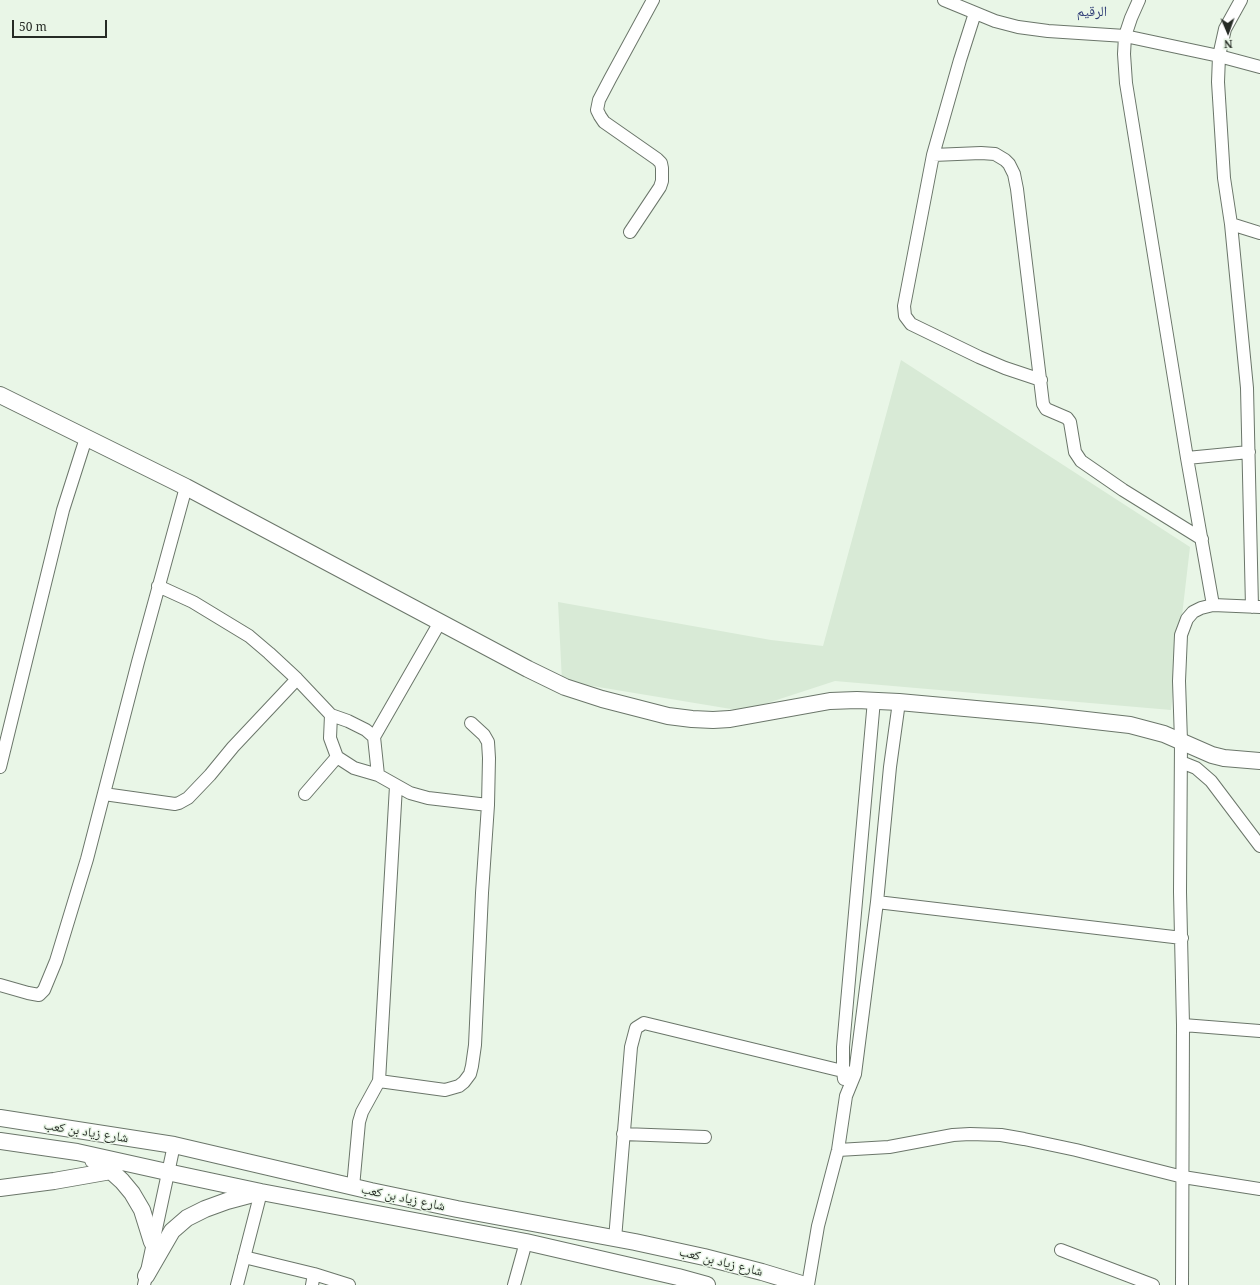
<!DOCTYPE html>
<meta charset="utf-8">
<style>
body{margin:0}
#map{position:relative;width:1260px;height:1285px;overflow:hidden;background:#e9f6e7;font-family:"Noto Serif",serif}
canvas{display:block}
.north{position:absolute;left:1208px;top:12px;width:40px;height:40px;-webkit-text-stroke:3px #e9f6e7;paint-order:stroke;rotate:178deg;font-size:11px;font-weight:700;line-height:16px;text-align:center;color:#262b25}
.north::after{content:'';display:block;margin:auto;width:14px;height:18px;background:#262b25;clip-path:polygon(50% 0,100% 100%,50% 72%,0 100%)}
.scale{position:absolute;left:12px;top:20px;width:95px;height:18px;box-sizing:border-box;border:2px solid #262b25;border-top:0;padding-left:5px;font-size:12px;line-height:14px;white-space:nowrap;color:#262b25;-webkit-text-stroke:3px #e9f6e7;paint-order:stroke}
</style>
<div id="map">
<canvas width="1260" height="1285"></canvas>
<div class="north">N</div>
<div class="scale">50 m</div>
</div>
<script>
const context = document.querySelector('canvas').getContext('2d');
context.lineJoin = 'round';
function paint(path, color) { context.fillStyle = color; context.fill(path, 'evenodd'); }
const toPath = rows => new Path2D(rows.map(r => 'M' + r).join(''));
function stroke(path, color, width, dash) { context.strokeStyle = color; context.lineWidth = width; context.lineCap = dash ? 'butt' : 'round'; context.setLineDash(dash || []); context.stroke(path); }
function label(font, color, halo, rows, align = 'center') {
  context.font = font + ' "Noto Serif","Noto Naskh Arabic",serif'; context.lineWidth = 3; context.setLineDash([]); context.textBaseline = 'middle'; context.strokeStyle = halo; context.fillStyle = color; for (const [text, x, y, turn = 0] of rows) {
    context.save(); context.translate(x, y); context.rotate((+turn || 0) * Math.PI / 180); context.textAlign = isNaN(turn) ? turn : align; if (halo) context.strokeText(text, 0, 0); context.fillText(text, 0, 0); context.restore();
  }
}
const built = toPath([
 [901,360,1190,547,1171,710,835,681,743,711,562,681,558,602,771,640,823,646]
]);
const street = toPath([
 [944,0,995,21,1018,27,1048,31,1125,36,1219,56,1260,67],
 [1139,0,1131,18,1125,36,1124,54,1126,83,1187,458,1213,605],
 [1241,0,1225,29,1219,56,1218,82,1224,178,1231,224,1247,388,1252,607],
 [975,13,960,60,933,155,981,153,995,154,1005,160,1009,164,1014,174,1017,189,1043,404,1046,409,1067,418,1070,422,1075,452,1081,461,1123,490,1202,539],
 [933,155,904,306,905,316,911,324,979,357,1005,368,1041,380],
 [1231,224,1260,233],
 [630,232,660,187,662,181,662,168,661,163,657,159,604,122,600,116,597,110,599,100,610,79,653,0],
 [1187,458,1249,452],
 [158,586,193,602,249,636,269,653,297,679,331,715,348,721,366,730,374,737],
 [440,622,374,737,378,775,410,793,428,798,488,805],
 [331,715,330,738,337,757,354,768,378,775],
 [1181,762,1196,768,1211,781,1260,846],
 [0,767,63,510,86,438],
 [104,794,175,804,179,803,188,798,210,775,233,747,297,679],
 [305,794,337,757],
 [877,902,1182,938],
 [0,985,28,993,39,995,44,990,56,961,87,859,138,662,186,487],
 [1183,1025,1260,1031],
 [844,1079,843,1071,843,1047,874,700],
 [379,1081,445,1090,459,1086,464,1082,470,1074,472,1066,475,1045,482,893,488,805,489,758,488,742,484,735,471,723],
 [623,1134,705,1137],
 [838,1150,889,1147,953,1135,970,1134,1001,1135,1024,1139,1076,1150,1183,1177,1260,1189],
 [353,1187,359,1122,362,1112,379,1081,396,786],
 [615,1239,631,1047,636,1028,644,1023,855,1074],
 [1061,1250,1153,1285],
 [244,1257,314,1274,312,1285],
 [314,1274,349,1285],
 [144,1285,174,1145],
 [237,1285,261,1192],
 [514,1285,526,1242],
 [808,1285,818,1226,838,1150,846,1096,855,1074,877,902,890,767,899,702],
 [1182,1285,1183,1025,1180,892,1181,741,1179,681,1181,635,1187,619,1193,612,1201,608,1213,605,1260,607]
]);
const secondary = toPath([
 [0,395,186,487,528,669,565,687,602,699,668,716,692,719,713,720,730,719,830,701,857,700,899,702,1042,715,1130,725,1164,734,1212,755,1224,758,1260,761],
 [0,1118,174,1145,371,1191,457,1209,635,1242,704,1257,762,1272,805,1285],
 [0,1141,77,1152,167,1172,261,1192,526,1242,678,1277,707,1285],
 [93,1160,111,1171,122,1181,132,1193,142,1210,152,1242],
 [0,1188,54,1181,111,1171],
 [146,1276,172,1231,187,1218,205,1209,227,1201,257,1193]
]);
const streetNames = [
 ["شارع زياد بن كعب",86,1132,9],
 ["شارع زياد بن كعب",403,1198,12],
 ["شارع زياد بن كعب",721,1262,14]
];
const neighbourhoodNames = [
 ["الرقيم",1092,12]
];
paint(built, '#d8ead6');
stroke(street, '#6b766a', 14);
stroke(secondary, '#6b766a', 18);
stroke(street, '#fff', 12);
stroke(secondary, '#fff', 16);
label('13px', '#262b25', '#e9f6e7', streetNames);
label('14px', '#2d3b75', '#e9f6e7', neighbourhoodNames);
</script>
